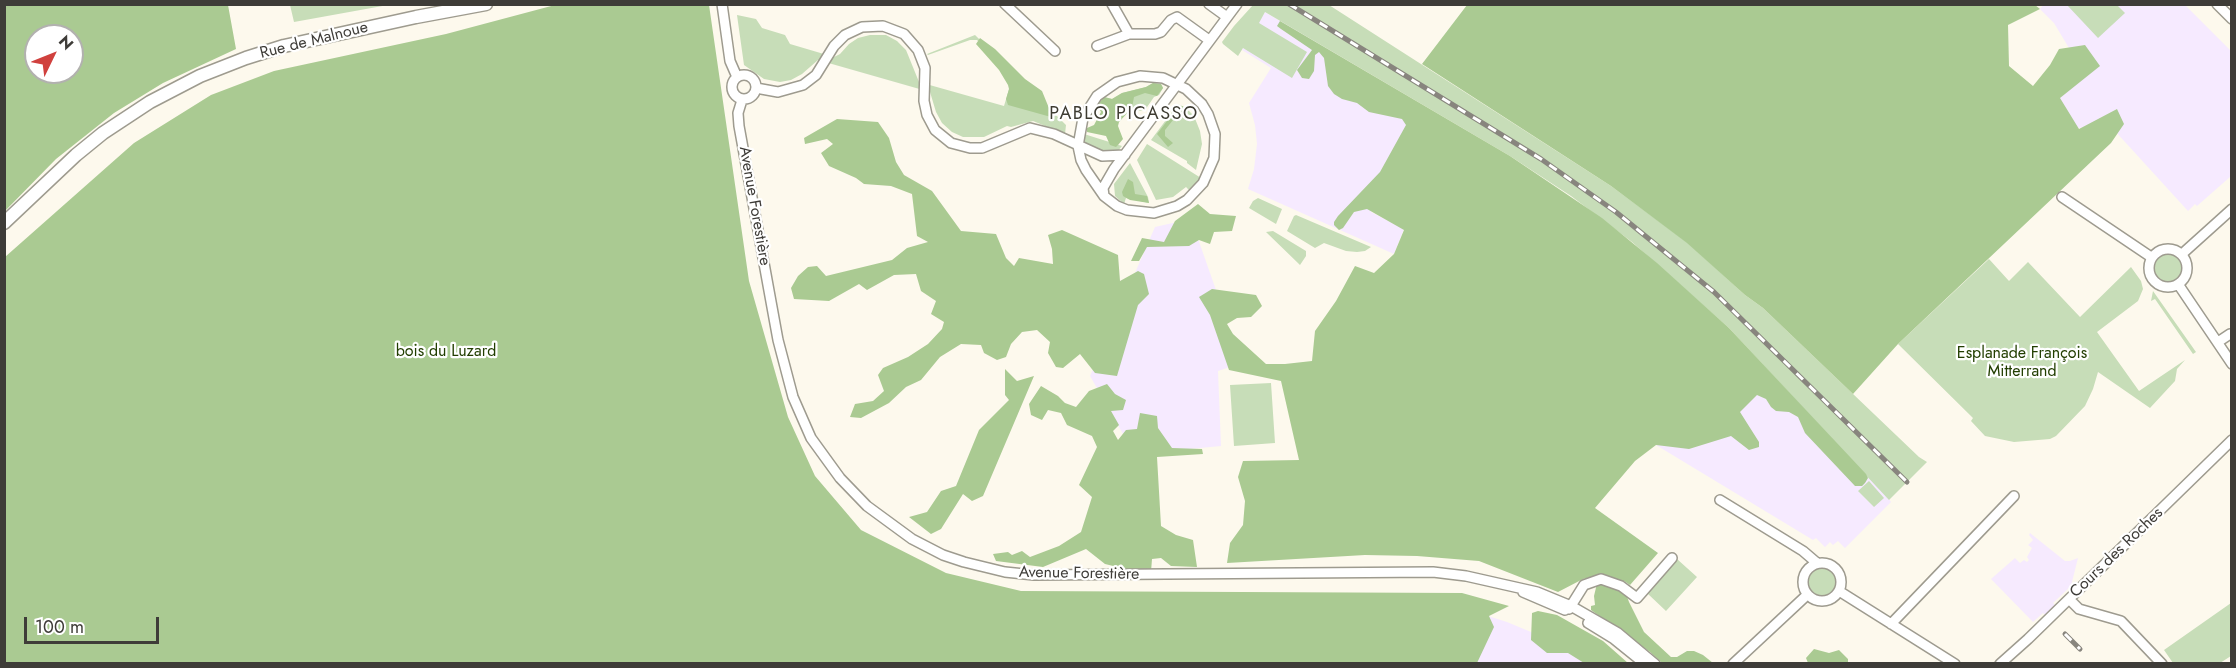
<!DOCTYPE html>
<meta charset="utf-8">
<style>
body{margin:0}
#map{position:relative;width:2236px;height:668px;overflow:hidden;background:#fdf9ed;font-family:Jost,sans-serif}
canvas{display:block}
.frame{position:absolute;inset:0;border:6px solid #3e3c38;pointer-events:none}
.north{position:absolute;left:24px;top:24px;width:60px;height:60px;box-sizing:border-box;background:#fff;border:2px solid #b2b1af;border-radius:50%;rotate:47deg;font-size:16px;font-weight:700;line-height:24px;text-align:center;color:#3e3c38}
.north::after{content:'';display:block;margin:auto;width:21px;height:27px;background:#d0413e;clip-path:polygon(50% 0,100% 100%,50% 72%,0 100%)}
.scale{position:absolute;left:24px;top:617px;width:135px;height:27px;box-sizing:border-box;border:3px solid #3e3c38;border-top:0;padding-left:8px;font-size:18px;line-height:21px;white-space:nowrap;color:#3e3c38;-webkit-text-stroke:4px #fff;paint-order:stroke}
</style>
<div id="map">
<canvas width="2236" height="668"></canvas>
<div class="frame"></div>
<div class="north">N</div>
<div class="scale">100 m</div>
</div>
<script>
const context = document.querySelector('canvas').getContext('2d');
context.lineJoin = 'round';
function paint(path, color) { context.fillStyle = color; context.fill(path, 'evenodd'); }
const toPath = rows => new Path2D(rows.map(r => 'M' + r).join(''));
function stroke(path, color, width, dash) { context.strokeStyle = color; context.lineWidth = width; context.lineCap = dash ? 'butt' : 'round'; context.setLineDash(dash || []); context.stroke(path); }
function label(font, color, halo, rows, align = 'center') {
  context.font = font + ' Jost,sans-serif'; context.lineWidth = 4.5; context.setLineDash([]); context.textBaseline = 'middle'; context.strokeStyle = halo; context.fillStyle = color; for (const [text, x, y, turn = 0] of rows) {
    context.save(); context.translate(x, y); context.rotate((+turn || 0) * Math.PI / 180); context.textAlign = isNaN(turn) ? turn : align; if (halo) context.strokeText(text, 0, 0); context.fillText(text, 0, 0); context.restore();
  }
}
const commercial = toPath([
 [2030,533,2065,561,2070,561,2078,558,2071,586,2053,603,2055,605,2045,615,2043,613,2033,622,1991,579,2015,558,2020,563,2024,560,2027,562,2029,560,2027,557,2032,548,2028,545,2033,540,2029,535]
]);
const education = toPath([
 [2044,4,2185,5,2231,51,2231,179,2230,177,2197,206,2195,204,2188,211,2115,131,2090,127,2077,128,2053,119,2072,53,2054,23,2040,9],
 [1265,12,1437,114,1371,212,1404,229,1394,254,1248,189,1254,169,1257,144,1255,125,1249,103,1271,68,1242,50],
 [1190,216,1216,290,1230,367,1218,371,1221,446,1179,450,1131,448,1090,376,1155,227,1177,222],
 [1705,363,1796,398,1884,492,1891,502,1845,548,1838,541,1833,545,1830,542,1825,547,1816,538,1813,540,1656,445],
 [1488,616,1507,622,1543,637,1593,664,1449,664]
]);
const green = toPath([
 [290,5,290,4,388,5,294,22],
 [1253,5,1329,5,1611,186,1688,243,1745,295,1763,308,1919,457,1927,462,1889,500,1729,328,1632,242,1571,196,1510,156,1265,12,1259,23,1307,52,1292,78,1243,48,1238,56,1223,44,1222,42,1234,26],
 [2067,5,2117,5,2125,13,2098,38],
 [737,15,756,19,762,28,785,35,790,44,834,57,840,54,849,44,858,38,870,35,886,35,897,41,906,50,919,82,1004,106,1013,76,977,40,970,40,928,55,927,54,975,35,1066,125,1065,134,1033,121,1011,127,1007,126,984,137,963,137,952,132,942,123,936,112,930,92,818,60,802,74,791,80,780,82,764,79,744,65],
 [1153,83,1161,84,1163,88,1159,95,1154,97,1145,110,1118,114,1104,97,1112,99,1122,93,1146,87],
 [1178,104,1186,108,1194,116,1200,131,1202,144,1196,170,1187,163,1187,161,1151,140],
 [1084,134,1122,146,1117,152,1106,153,1083,143],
 [1147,144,1201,178,1191,192,1186,187,1173,197,1156,200,1137,160],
 [1130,163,1148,197,1149,203,1126,198,1124,204,1115,196,1114,184],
 [1258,198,1282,209,1276,224,1249,208,1253,201],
 [1296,215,1371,247,1365,251,1357,252,1346,251,1324,243,1315,248,1287,231,1294,216],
 [1273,231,1306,251,1306,256,1300,265,1266,232],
 '2154 268a14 14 0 1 1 28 0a14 14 0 1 1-28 0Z',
 [1989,259,2009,281,2028,262,2080,317,2131,267,2141,281,2143,289,2138,301,2097,332,2139,391,2185,360,2177,369,2175,381,2150,408,2098,372,2093,389,2085,406,2056,436,2050,439,2014,442,1985,436,1971,421,1973,418,1898,344],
 [2153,291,2196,352,2193,354,2155,299,2151,301],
 [1271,383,1275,443,1234,446,1230,385],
 [1869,481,1884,498,1874,507,1858,491],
 [1677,559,1697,577,1666,611,1647,593],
 '1808 582a14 14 0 1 1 28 0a14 14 0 1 1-28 0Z',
 [2231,603,2231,656,2220,663,2173,663,2164,650]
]);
const forest = toPath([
 [5,4,228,5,236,49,163,83,114,113,56,159,5,211],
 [36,36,72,36,72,72,36,72],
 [555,5,709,5,749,281,788,417,815,476,861,530,946,573,1021,591,1462,593,1509,606,1489,616,1494,627,1477,663,5,663,5,257,134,143,211,95,274,71,446,34],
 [1467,5,2035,5,2040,9,2008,25,2009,66,2033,86,2050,65,2059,49,2085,45,2100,66,2060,98,2079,129,2117,109,2124,124,2111,143,1898,344,1853,394,1763,308,1745,295,1687,243,1611,186,1422,64],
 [1280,21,1510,156,1602,218,1657,263,1729,328,1866,474,1868,478,1865,483,1862,486,1855,486,1805,433,1798,417,1789,412,1776,411,1771,407,1766,399,1757,395,1740,412,1759,442,1759,447,1749,450,1731,436,1689,449,1656,445,1635,461,1595,508,1658,553,1630,585,1624,581,1622,583,1629,602,1644,632,1671,657,1677,657,1687,651,1694,651,1703,655,1713,663,1662,663,1650,652,1591,610,1591,606,1595,605,1594,596,1599,575,1583,579,1558,592,1479,561,1417,556,1365,555,1227,563,1230,543,1243,525,1245,501,1238,477,1243,461,1299,460,1281,381,1229,370,1210,315,1199,297,1212,289,1256,295,1262,306,1251,317,1237,318,1227,324,1233,334,1266,364,1285,364,1312,361,1315,331,1336,301,1355,266,1374,273,1394,254,1404,230,1367,209,1354,212,1343,228,1339,230,1334,225,1334,222,1338,216,1380,172,1406,125,1402,119,1369,112,1357,103,1342,99,1334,94,1328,86,1324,58,1319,52,1315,55,1314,71,1309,79,1302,78,1297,70,1312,50,1281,29,1277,26],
 [980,38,995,49,1025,79,1042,91,1051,113,1051,117,1008,105,1006,99,1009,89,1008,85,999,70,976,44],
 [1153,83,1161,84,1163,88,1157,96,1145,93,1134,97,1132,108,1119,122,1118,126,1123,139,1118,145,1116,147,1110,145,1106,136,1087,132,1087,128,1094,125,1101,112,1097,105,1104,97,1112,99,1122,93,1146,87],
 [1182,106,1187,109,1187,113,1173,120,1165,130,1165,136,1173,143,1168,147,1157,134,1177,108],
 [837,119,878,122,889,138,896,162,904,175,932,191,961,231,996,234,1006,258,1014,266,1019,258,1053,264,1052,249,1048,235,1062,230,1118,255,1120,281,1138,271,1144,274,1149,294,1138,305,1117,376,1095,373,1080,354,1063,368,1056,367,1048,353,1050,342,1037,330,1022,332,1011,344,1006,357,997,360,984,353,981,345,961,344,940,357,921,380,906,387,889,403,861,418,850,417,855,404,873,401,884,391,878,375,883,368,908,357,928,344,942,329,944,322,931,314,936,301,921,291,916,274,894,275,867,290,859,284,829,301,794,299,791,288,798,276,808,267,817,266,826,276,892,260,907,248,928,242,917,236,912,194,891,186,864,184,856,178,829,166,821,153,833,144,827,139,805,144,804,138],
 [1128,179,1133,182,1135,194,1147,196,1149,203,1130,200,1123,196,1122,192],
 [1198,204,1210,214,1236,216,1232,231,1214,232,1210,244,1199,240,1189,246,1147,247,1139,261,1131,261,1142,238,1164,242,1175,221],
 [1005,369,1017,381,1034,376,983,496,972,501,963,494,941,529,931,534,909,517,927,512,941,491,956,486,979,430,1009,400,1005,395],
 [1107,384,1115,394,1126,400,1123,410,1111,411,1119,425,1113,431,1118,440,1126,430,1137,429,1140,413,1157,416,1158,428,1172,448,1202,449,1203,454,1157,457,1161,526,1176,535,1193,540,1197,567,1171,566,1161,558,1152,559,1151,572,1134,571,1105,564,1086,549,1043,567,996,561,993,554,1008,552,1012,555,1022,551,1030,557,1059,546,1081,532,1092,497,1079,485,1097,447,1092,436,1067,425,1061,413,1048,410,1042,420,1031,415,1029,404,1041,386,1058,396,1065,403,1076,407,1089,391],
 [1538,611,1557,615,1603,641,1628,663,1584,663,1568,653,1547,653,1531,640,1532,613],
 [1814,649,1829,653,1839,650,1848,659,1848,663,1808,663,1806,658]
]);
const minor = toPath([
 [722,4,730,61,737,77],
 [1005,4,1055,51],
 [1112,4,1129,34,1155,34,1161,32,1171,20,1177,17,1209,40],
 [1209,4,1227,17],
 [2217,4,2232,19],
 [1097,46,1129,34],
 '732 87a12 12 0 1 1 24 0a12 12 0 1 1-24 0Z',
 [1140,76,1163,78,1186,89,1202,104,1208,114,1215,134,1214,158,1203,183,1187,200,1177,206,1154,213,1127,210,1117,206,1104,196,1086,170,1081,160,1078,146,1083,118,1097,96,1117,82,1140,76],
 [756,88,778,92,803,85,816,75,834,46,845,35,862,27,883,26,904,34,918,50,925,68,924,101,927,115,935,130,951,143,970,148,982,148,1030,128,1054,134,1102,156,1125,155],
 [742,100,738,113,739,126,778,340,793,397,811,438,840,478,867,506,912,539,943,555,964,562,1005,572,1034,575,1433,572,1466,576,1537,592,1571,606,1618,633,1655,664],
 [1104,196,1103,188,1114,169,1237,4],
 [2062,197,2151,257],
 '2149 268a19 19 0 1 1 38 0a19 19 0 1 1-38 0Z',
 [2182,254,2232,209],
 [2178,284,2232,364],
 [2218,342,2230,334],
 [1720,500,1803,551,1817,563],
 '1803 582a19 19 0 1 1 38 0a19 19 0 1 1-38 0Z',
 [1839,591,1955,664],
 [1523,592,1565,610],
 [2069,599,2079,609,2121,621,2162,664],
 [1569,609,1584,585,1601,579,1621,586,1637,598,1672,558],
 [1588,623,1614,639,1645,664],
 [1891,624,2014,496],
 [1733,664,1807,595],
 [2000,664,2028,639,2232,440]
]);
const major = toPath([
 [4,223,76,155,103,133,150,102,200,76,246,58,284,46,416,17,486,4]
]);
const rail = toPath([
 [1289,4,1541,159,1616,212,1714,292,1907,482],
 [2065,634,2080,649]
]);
const streetNames = [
 ["Rue de Malnoue",314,41,-14],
 ["Avenue Forestière",754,206,80],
 ["Cours des Roches",2117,553,-44],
 ["Avenue Forestière",1079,574,1]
];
const parkNames = [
 ["bois du Luzard",446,352],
 ["Esplanade François",2022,354],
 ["Mitterrand",2022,372]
];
const neighbourhoodNames = [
 ["PABLO PICASSO",1124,115]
];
paint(commercial, '#f6eafe');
paint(education, '#f6eaff');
paint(green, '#c7ddb8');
paint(forest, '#aaca92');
stroke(minor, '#9e9b8f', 12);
stroke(major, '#9e9b8f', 15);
stroke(minor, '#fff', 9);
stroke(major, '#fff', 12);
stroke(rail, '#88857e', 5);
stroke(rail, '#fff', 3, [9]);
label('16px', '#3e3c38', '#fff', streetNames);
label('16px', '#223e00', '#fff', parkNames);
context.letterSpacing = '1.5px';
label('18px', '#3e3c32', '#fff', neighbourhoodNames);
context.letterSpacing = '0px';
</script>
